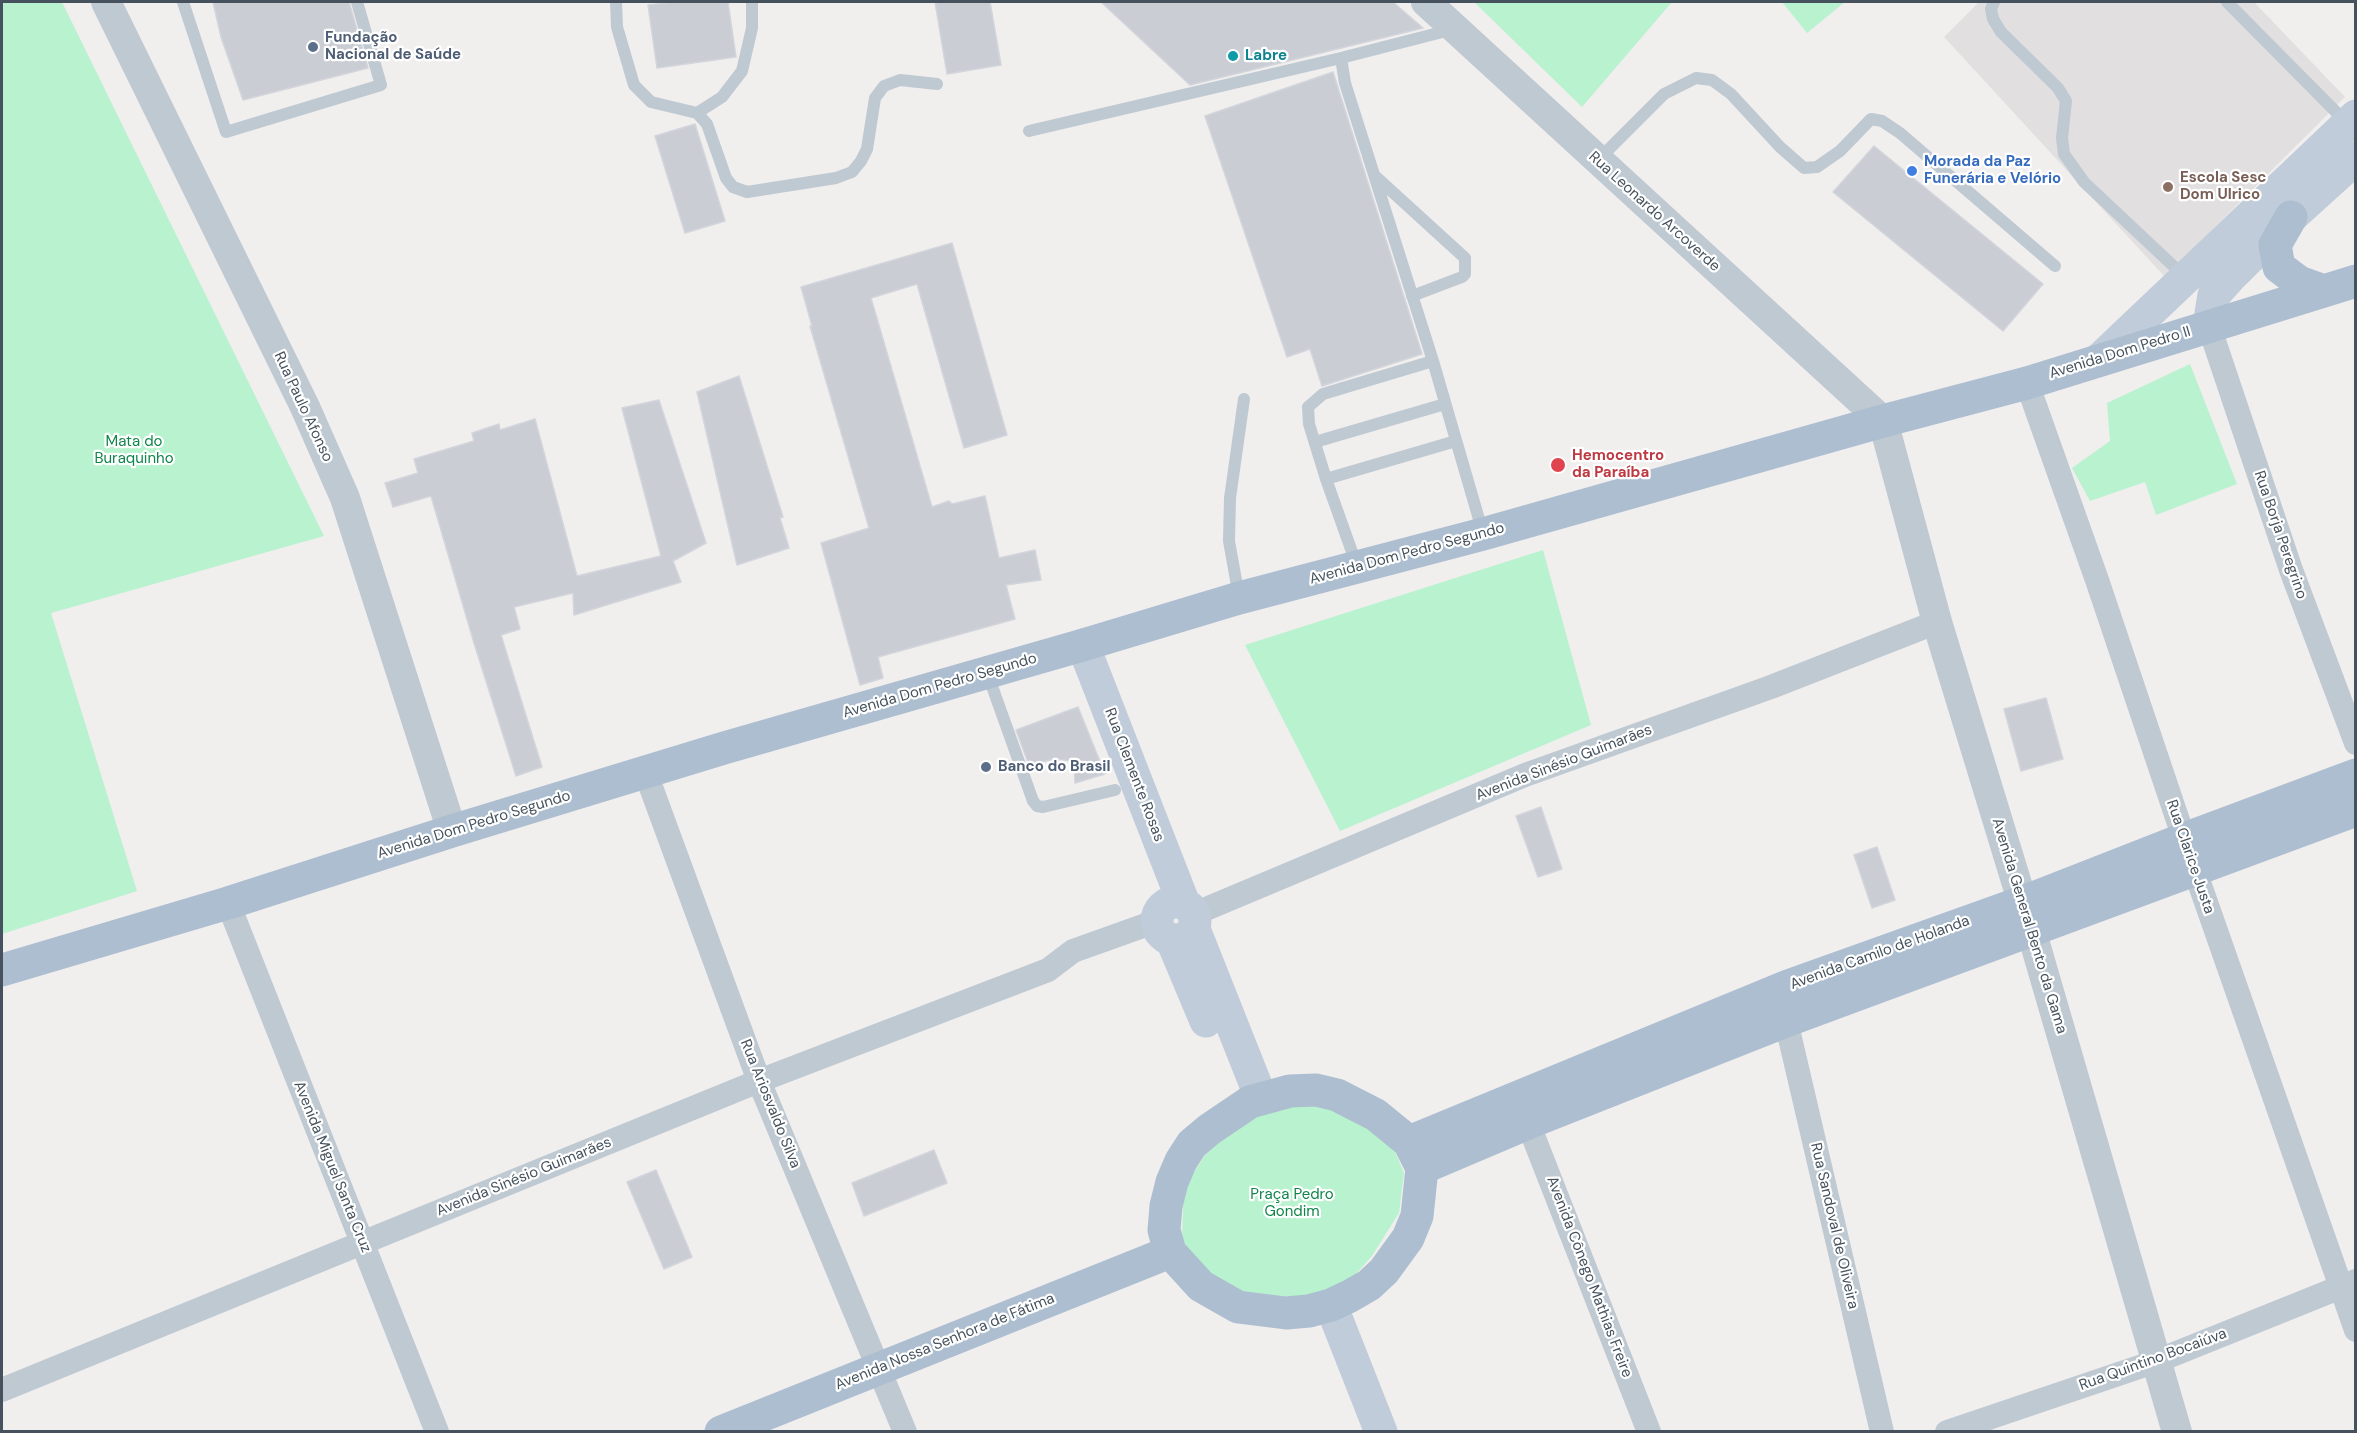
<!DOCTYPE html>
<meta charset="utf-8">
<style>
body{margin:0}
#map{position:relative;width:2357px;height:1433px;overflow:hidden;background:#f1eeee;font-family:"DM Sans",sans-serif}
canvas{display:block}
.frame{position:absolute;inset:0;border:3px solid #45525d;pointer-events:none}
</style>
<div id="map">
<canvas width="2357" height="1433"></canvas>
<div class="frame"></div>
</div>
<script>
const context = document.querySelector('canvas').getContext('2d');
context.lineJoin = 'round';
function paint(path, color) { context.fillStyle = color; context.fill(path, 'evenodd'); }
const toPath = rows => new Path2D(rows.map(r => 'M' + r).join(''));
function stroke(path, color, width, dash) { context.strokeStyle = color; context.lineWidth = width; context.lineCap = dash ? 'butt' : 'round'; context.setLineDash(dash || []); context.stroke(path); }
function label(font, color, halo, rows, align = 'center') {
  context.font = font + ' "DM Sans",sans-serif'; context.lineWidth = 4.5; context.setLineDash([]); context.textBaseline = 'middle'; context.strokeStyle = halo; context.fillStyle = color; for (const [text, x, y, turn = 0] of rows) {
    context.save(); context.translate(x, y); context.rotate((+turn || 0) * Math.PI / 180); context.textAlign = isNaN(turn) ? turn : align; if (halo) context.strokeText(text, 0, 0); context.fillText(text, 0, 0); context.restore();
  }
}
const education = toPath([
 [1979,2,2254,2,2345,97,2165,277,1944,37]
]);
const green = toPath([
 [2,2,62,2,324,536,51,613,137,891,2,934],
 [1474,2,1672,2,1582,107],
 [1782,2,1845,2,1807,33],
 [2190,364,2237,484,2156,515,2145,482,2090,501,2072,468,2110,441,2107,403],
 [1543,550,1591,725,1340,831,1245,645],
 [1287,1100,1334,1102,1391,1142,1404,1173,1399,1213,1372,1256,1346,1285,1300,1300,1253,1302,1207,1281,1182,1239,1183,1206,1189,1180,1205,1155,1244,1121]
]);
const building = toPath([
 [213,2,349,2,368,68,243,100,221,37,213,2],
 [676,2,728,2,736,57,657,68,648,5,676,2],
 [935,2,990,2,1001,65,947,74,935,2],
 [1101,2,1393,2,1423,28,1190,85,1101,2],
 [1333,72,1422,354,1322,386,1310,349,1287,357,1205,116,1333,72],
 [695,124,725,221,685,233,655,136,695,124],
 [1874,146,2043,284,2003,331,1833,192,1874,146],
 [952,243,1007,435,964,448,917,284,871,298,932,507,949,501,952,504,985,496,999,558,1035,550,1041,580,1006,585,1015,619,878,657,883,678,860,685,821,543,869,528,810,326,812,326,801,287,952,243],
 [739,376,783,517,780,518,789,548,737,565,697,392,739,376],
 [659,400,706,543,673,561,681,582,574,615,573,593,514,607,520,629,501,635,542,767,516,776,474,643,431,496,393,507,385,483,418,473,414,459,474,441,472,433,499,424,500,430,535,419,577,576,661,556,622,408,659,400],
 [2046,698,2063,759,2021,771,2004,709,2046,698],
 [1078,707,1105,774,1075,783,1074,761,1054,759,1029,765,1016,730,1078,707],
 [1541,807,1562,869,1538,877,1516,816,1541,807],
 [1877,847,1895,900,1872,908,1854,855,1877,847],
 [934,1150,947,1183,864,1216,852,1183,934,1150],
 [656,1170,692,1257,664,1269,627,1182,656,1170]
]);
const service = toPath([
 [183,2,226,132,381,85,357,2],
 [616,2,617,27,634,85,651,102,697,113,707,124,726,178,733,187,747,192,836,178,852,172,861,161,867,149,875,98,884,86,900,80,937,84],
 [1994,2,1991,9,1993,19,2001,32,2058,88,2066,101,2062,138,2064,154,2084,182,2185,277],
 [2227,2,2347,123],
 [1454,29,1341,58,1345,83,1433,361,1483,533],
 [697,113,722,97,742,71,752,28,752,2],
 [1029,131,1341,58],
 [1598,160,1664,94,1696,78,1712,80,1731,94,1780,147,1804,168,1817,167,1840,151,1871,119,1882,121,1900,133,2055,266],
 [1375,176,1465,258,1465,274,1462,277,1412,296],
 [1315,442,1445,404],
 [1326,479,1456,441],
 [1357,566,1326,479,1309,424,1308,407,1323,394,1433,361],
 [1239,597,1229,541,1230,498,1244,399],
 [988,675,1033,801,1037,806,1043,807,1115,790]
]);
const minor = toPath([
 [2209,326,2291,570,2356,743],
 [2027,383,2097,580,2194,868,2356,1330],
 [645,771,759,1081,905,1432],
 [228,903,437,1432],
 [1194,914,1525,775,1771,687,1937,622],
 [1786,1021,1882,1432],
 [1528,1123,1649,1432],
 [2,1390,759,1081,1048,970,1073,951,1157,921],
 [1947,1432,2157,1361,2356,1281]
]);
const tertiary = toPath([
 [106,2,305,407,345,498,452,831],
 [1426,2,1883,421,1937,622,2031,930,2177,1432]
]);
const secondary = toPath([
 [2209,326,2214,295,2230,277,2291,217,2356,158],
 [2099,360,2356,116],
 [1083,645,1184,904],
 '1157 921a19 19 0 1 1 38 0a19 19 0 1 1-38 0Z',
 [1194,929,1261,1098],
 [1172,940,1206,1021],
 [1331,1305,1381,1432]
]);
const primary = toPath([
 [2291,217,2275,245,2279,267,2299,282,2324,291],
 [2,970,228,903,452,831,724,748,1083,645,1239,598,1483,534,1883,421,2027,383,2356,281],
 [1316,1090,1337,1095,1376,1115,1409,1142,1422,1168,1417,1216,1408,1238,1384,1271,1369,1285,1350,1296,1331,1305,1309,1311,1286,1313,1238,1307,1201,1286,1170,1252,1164,1230,1166,1206,1172,1182,1181,1161,1192,1144,1210,1129,1250,1102,1290,1091,1316,1090],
 [1409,1142,1788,986,2023,902,2184,839,2356,775],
 [1422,1168,1528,1123,1786,1021,2356,810],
 [721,1432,1170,1252]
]);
const markers = [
 [313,47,6,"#5c6f8a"],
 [1233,56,6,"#0f9aa8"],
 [1912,171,6,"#3f7fe0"],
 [2168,187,6,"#8d6e63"],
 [1558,465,8,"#e0444e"],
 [986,767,6,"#5c6f8a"]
];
const serviceNames = [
 ["Fundação",325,38],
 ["Nacional de Saúde",325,55],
 ["Banco do Brasil",998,767]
];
const cultureNames = [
 ["Labre",1245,56]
];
const shopNames = [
 ["Morada da Paz",1924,162],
 ["Funerária e Velório",1924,179]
];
const educationNames = [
 ["Escola Sesc",2180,178],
 ["Dom Ulrico",2180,195]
];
const streetNames = [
 ["Rua Leonardo Arcoverde",1654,212,42],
 ["Avenida Dom Pedro II",2120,353,-17],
 ["Rua Paulo Afonso",303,407,65],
 ["Rua Borja Peregrino",2280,535,71],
 ["Avenida Dom Pedro Segundo",1407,554,-15],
 ["Avenida Dom Pedro Segundo",940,686,-16],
 ["Avenida Sinésio Guimarães",1564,763,-21],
 ["Rua Clemente Rosas",1134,775,69],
 ["Avenida Dom Pedro Segundo",474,825,-17],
 ["Rua Clarice Justa",2190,857,71],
 ["Avenida General Bento da Gama",2029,926,73],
 ["Avenida Camilo de Holanda",1880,953,-20],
 ["Rua Ariosvaldo Silva",770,1104,68],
 ["Avenida Miguel Santa Cruz",332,1167,68],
 ["Avenida Sinésio Guimarães",524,1177,-22],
 ["Rua Sandoval de Oliveira",1834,1226,77],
 ["Avenida Cônego Mathias Freire",1589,1277,69],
 ["Avenida Nossa Senhora de Fátima",945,1342,-22],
 ["Rua Quintino Bocaiúva",2153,1360,-20]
];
const parkNames = [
 ["Mata do",134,442],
 ["Buraquinho",134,459],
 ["Praça Pedro",1292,1195],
 ["Gondim",1292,1212]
];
const healthNames = [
 ["Hemocentro",1572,456],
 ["da Paraíba",1572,473]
];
paint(education, '#e2dfe0');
paint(green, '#b9f2cf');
paint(building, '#cacdd4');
stroke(building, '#d2d5db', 1.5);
stroke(service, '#bec9d2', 12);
stroke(minor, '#bec9d2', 24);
stroke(tertiary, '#bec9d2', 30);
stroke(secondary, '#c0ccd9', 33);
stroke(primary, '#acbed0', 33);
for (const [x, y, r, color] of markers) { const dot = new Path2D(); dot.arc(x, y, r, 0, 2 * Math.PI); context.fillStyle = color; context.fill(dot); stroke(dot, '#fff', 2); }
label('bold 15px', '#4e5e75', '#fff', serviceNames, 'left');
label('bold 15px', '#0d838f', '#fff', cultureNames, 'left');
label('bold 15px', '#366cbe', '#fff', shopNames, 'left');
label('bold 15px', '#785e54', '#fff', educationNames, 'left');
label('15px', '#45525d', '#fff', streetNames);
label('15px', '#10854a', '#fff', parkNames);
label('bold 15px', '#be3a42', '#fff', healthNames, 'left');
</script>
